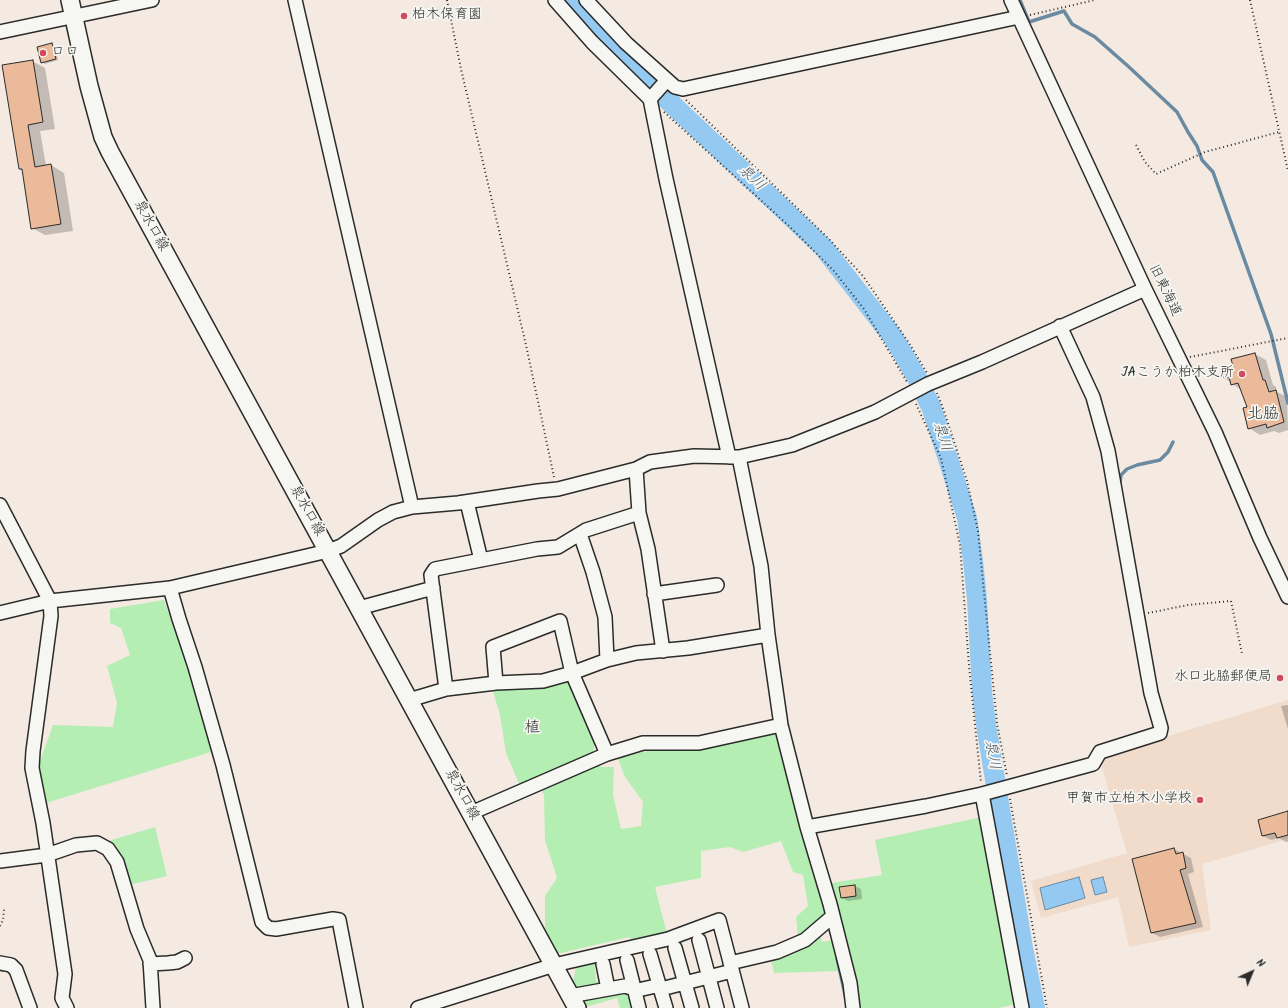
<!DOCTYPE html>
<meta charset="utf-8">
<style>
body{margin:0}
#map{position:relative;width:1288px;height:1008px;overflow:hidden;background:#f4eae1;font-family:Kalam,sans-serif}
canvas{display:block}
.north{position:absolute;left:1232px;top:952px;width:40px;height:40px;-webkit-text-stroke:3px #f6f6f2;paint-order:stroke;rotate:44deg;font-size:11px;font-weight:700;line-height:16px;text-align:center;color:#2b2b2b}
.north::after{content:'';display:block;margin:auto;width:14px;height:18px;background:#2b2b2b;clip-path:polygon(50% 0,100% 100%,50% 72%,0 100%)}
</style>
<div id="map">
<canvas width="1288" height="1008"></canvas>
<div class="north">N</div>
</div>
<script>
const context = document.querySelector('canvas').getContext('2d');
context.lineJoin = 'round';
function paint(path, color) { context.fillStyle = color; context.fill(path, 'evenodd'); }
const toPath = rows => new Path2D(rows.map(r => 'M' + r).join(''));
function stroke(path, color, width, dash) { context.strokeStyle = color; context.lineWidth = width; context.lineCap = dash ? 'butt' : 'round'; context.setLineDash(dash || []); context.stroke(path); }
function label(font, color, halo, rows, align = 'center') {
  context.font = font + ' Kalam,"Klee One",sans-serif'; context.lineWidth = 3.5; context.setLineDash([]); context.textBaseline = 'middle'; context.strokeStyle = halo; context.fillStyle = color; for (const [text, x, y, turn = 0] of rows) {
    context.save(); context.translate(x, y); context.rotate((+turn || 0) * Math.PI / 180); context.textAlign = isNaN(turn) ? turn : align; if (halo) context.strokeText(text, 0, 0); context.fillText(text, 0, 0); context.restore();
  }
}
const built = toPath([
 [1288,700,1288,839,1202,864,1211,930,1129,947,1118,897,1041,918,1031,881,1127,853,1100,761,1105,755]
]);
const green = toPath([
 [164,600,194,685,211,752,46,803,39,764,53,725,113,727,117,703,107,666,130,655,121,628,110,623,110,609],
 [580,681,597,731,593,752,601,767,614,767,613,795,621,829,641,826,643,802,625,777,618,759,633,754,700,740,700,735,774,720,828,913,817,925,822,942,833,940,839,971,774,973,770,955,798,937,796,917,808,906,803,875,793,872,781,841,743,852,730,847,701,851,701,878,655,887,669,942,642,952,629,937,557,954,545,929,545,896,557,878,545,840,544,796,538,778,521,788,506,753,500,715,492,688],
 [982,817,1016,1004,999,1008,858,1008,850,959,831,883,882,875,875,840],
 [155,827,167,876,129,885,121,861,108,841],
 [594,959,596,981,626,983,635,1008,620,1008,617,998,582,1008,572,985,577,963]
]);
const water = toPath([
 [1079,877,1085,898,1045,910,1040,888,1079,877],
 [1103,877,1107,892,1095,895,1091,880,1103,877]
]);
const shadow = toPath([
 [52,44,54,46,58,60,45,64,42,62],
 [32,61,45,68,55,129,40,131,46,166,51,165,64,173,73,231,45,235,32,228,23,171,20,169],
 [1255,354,1266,360,1273,385,1276,387,1277,392,1287,397,1288,430,1279,433,1274,431,1260,435,1249,428,1248,408,1241,390,1225,378,1234,367],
 [1288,705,1288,729,1281,706],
 [1288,812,1288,842,1286,842,1279,838,1271,840,1263,836],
 [1174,849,1191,858,1194,872,1188,874,1203,927,1160,937,1152,933],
 [855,886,861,889,862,899,848,901,842,898]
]);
const stream = toPath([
 [1020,0,1029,22,1064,11,1072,24,1095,37,1129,67,1177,112,1188,132,1197,146,1202,160,1213,172,1271,334,1288,403],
 [1120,483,1121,475,1127,469,1137,465,1160,460,1168,452,1173,442],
 [1137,580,1146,631],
 [837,958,846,999]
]);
const river = toPath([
 [568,0,586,23,823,247,893,337,916,376,932,409,967,518,973,561,977,599,982,692,987,731,1023,948,1035,1008]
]);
const building = toPath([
 [52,43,56,59,41,63,37,47,52,43],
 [33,60,43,122,28,125,35,167,51,164,61,224,31,229,22,169,19,169,2,65,33,60],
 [1255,353,1263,380,1265,380,1269,392,1276,390,1284,422,1267,428,1266,424,1248,429,1243,408,1247,407,1238,383,1231,385,1229,377,1224,378,1221,371,1233,366,1231,359,1255,353],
 [1288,811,1288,835,1277,838,1275,833,1262,836,1258,820,1288,811],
 [1174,848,1176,854,1183,852,1186,868,1180,870,1196,923,1151,933,1132,859,1174,848],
 [855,885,856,896,841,898,839,887,855,885]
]);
const path = toPath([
 [447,0,461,69,526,345,554,477],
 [1250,0,1288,171],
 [1030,15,1095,0],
 [686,100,828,238,863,276,909,343,927,373],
 [664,112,789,226,834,271,864,309,907,382],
 [1136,145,1145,162,1156,174,1205,152,1279,132],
 [1190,357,1288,338],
 [937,393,944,411,967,481,978,531,997,723,1007,776],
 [916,404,941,458,960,545,969,666,981,783],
 [1148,613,1188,605,1231,601,1242,654],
 [1010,799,1047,1008],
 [0,926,3,920,4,909]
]);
const minor = toPath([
 [295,0,412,507],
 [555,0,592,42,650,99,666,179,729,457],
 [586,0,626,43,675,87,683,89,1019,17],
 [1011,0,1145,289,1215,432,1260,538,1288,597],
 [0,32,152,0],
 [650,99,667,80],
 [739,457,761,566,768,635,781,725,807,827,830,904,850,983,853,1008],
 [636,469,639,513,648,549,663,651],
 [467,502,481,560],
 [0,505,50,601,51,616,33,751,32,768,43,823,65,974,62,998,67,1008],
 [580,534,593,572,605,617,607,660],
 [170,588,179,619,195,667,223,765,262,922,268,928,276,929,333,919,339,920,356,1008],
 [654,594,717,585],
 [359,608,433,588],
 [0,613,50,601,170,588,328,551,341,546,378,520,393,512,412,507,458,503,538,491,558,489,636,469,650,462,694,456,739,457,792,445,875,412,928,384,982,362,1145,289],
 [496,683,493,647,560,621,572,673,607,754],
 [446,689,431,575,435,569,537,549,558,547,586,530,639,513],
 [409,700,446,689,496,683,543,681,572,673,607,660,636,653,688,648,768,635],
 [982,794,1022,1008],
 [471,813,607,754,643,743,699,743,781,725],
 [807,827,926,806,982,794,1093,764,1100,752,1160,733,1161,728,1151,693,1108,451,1093,397,1060,326],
 [0,861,47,855,76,845,97,843,108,849,117,862,137,929,150,960,153,1008],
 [699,940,717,1008],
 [675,948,692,1008],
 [650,954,666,1008],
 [627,960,639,1008],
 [0,963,11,965,16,970,30,1008],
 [730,963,777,952,805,940,833,916],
 [150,964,168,963,177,962,185,958],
 [603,964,608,989],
 [570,996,625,986,638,990,656,986,665,988,732,971],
 [418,1008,554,965,668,939,719,920,742,1008]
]);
const major = toPath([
 [70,0,89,86,103,137,110,152,577,1008]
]);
const markers = [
 [404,16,4,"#d1495b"],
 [43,53,4,"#d1495b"],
 [1242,374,4,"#d1495b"],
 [1280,678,4,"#d1495b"],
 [1200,800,4,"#d1495b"]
];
const poiNames = [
 ["柏木保育園",412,16,"left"],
 ["ロロ",51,53,"left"],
 ["JAこうか柏木支所",1234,374],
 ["水口北脇郵便局",1272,678],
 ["甲賀市立柏木小学校",1192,800]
];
const streetNames = [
 ["泉水口線",150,226,61],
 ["旧東海道",1164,291,64],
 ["泉水口線",306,511,61],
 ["泉水口線",461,795,61]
];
const waterNames = [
 ["泉川",751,179,43],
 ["泉川",941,437,73],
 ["泉川",991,755,80]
];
const quarterNames = [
 ["北脇",1263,415],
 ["植",532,729]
];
paint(built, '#f1dccc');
paint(green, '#b5eeb2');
paint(water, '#94c9f2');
stroke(water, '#6a8aa2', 1);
paint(shadow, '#0003');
stroke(stream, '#6a8aa2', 3.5);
stroke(river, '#94c9f2', 20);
paint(building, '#eaba9b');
stroke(building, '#2b2b2b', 1);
stroke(minor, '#2b2b2b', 16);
stroke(major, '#2b2b2b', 20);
stroke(path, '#2b2b2b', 2, [1, 3]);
stroke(minor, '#f6f6f2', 13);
stroke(major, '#f6f6f2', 17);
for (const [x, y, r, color] of markers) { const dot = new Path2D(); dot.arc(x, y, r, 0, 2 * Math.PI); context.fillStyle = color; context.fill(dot); stroke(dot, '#f6f6f2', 1.5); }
label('14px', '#2b2b2b', '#f6f6f2', poiNames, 'right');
label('14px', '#2b2b2b', '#f6f6f2', streetNames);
label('italic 15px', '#4a5a67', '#f6f6f2', waterNames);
label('16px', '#2b2b2b', '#f6f6f2', quarterNames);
</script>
